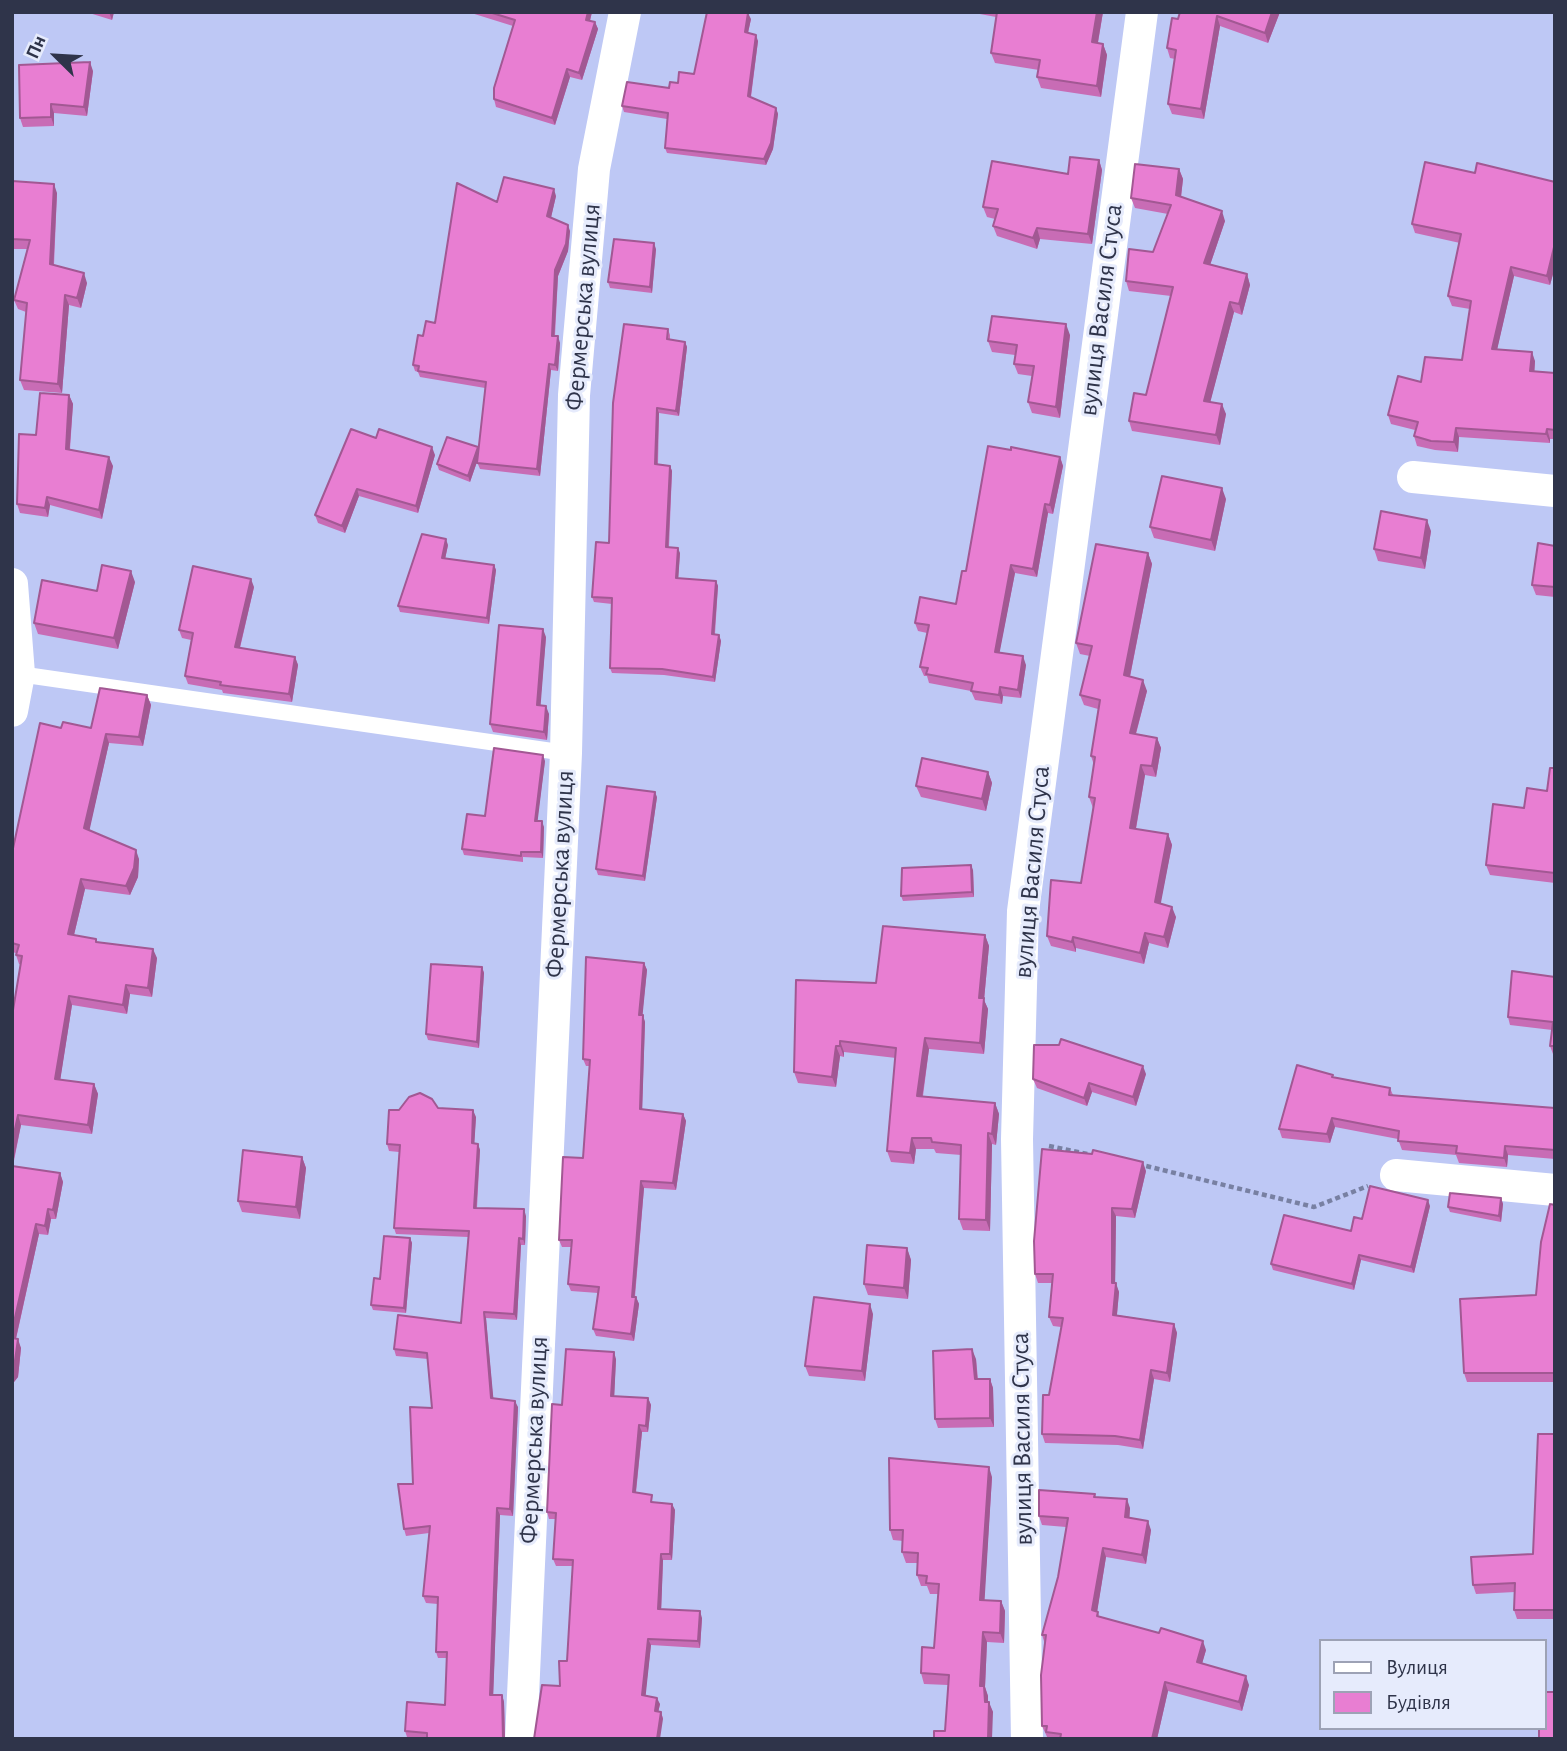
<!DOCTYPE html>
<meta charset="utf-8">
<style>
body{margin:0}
#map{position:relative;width:1567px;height:1751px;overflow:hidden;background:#bec8f5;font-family:"Alegreya Sans",sans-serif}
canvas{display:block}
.frame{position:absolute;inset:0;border:14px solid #2f344a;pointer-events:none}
.legend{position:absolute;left:1319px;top:1639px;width:228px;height:91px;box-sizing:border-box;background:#e6ebfc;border:2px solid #9da2b5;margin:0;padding:9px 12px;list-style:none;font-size:21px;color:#2f344a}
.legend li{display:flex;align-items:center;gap:14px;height:35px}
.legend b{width:35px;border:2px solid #9da2b5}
.north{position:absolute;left:21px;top:21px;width:70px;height:70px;-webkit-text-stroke:5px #e6ebfc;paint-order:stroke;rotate:294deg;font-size:19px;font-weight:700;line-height:28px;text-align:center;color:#2f344a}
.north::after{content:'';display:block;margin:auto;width:24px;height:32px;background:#2f344a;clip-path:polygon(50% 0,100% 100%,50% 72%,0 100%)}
</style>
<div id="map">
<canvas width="1567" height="1751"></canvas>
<div class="frame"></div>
<ul class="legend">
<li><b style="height:9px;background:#fff"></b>Вулиця</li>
<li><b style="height:19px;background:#e87ed2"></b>Будівля</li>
</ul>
<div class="north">Пн</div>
</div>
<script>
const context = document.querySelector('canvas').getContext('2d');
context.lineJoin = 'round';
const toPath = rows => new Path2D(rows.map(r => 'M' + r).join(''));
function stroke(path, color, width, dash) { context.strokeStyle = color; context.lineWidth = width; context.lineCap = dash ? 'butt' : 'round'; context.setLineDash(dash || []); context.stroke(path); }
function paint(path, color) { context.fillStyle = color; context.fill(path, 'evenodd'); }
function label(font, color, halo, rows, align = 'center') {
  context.font = font + ' "Alegreya Sans",sans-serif'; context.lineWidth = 6; context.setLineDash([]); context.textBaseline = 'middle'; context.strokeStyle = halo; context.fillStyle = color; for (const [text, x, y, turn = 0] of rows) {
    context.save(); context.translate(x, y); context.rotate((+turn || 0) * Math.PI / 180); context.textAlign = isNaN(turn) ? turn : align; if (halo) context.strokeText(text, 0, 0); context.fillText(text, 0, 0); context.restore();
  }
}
const path = toPath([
 [1049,1146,1088,1154],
 [1138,1164,1314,1207,1368,1186]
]);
const lane = toPath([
 [19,674,566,753]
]);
const street = toPath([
 [1413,477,1555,491],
 [12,584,19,674,12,711],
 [1396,1175,1555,1190],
 [521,1739,566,753,574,395,594,169,625,12],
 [1027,1739,1017,1139,1023,911,1142,12]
]);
const wall = toPath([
 [86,12,114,12,112,20],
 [468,12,592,12,590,21,595,22,598,29,582,80,570,77,555,125,496,107,494,99,513,26],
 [969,12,1103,12,1098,43,1103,44,1107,55,1101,97,1041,88,1037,77,1039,70,995,63,991,53,996,17],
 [1280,12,1268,43,1220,26,1204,119,1172,114,1168,104,1175,59,1170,58,1167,48,1178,19],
 [751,19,748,33,758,41,751,97,776,108,778,114,773,149,766,165,667,153,665,148,667,119,624,112,622,106,669,88,694,74],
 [93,71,87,116,54,113,54,126,23,127,20,118],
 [1099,160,1102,170,1092,244,1040,239,1037,249,997,236,993,226,995,219,987,217,983,207,1068,174],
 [1179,169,1183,179,1181,197,1225,221,1210,265,1247,274,1250,285,1242,315,1234,312,1210,402,1226,414,1220,445,1132,431,1129,421,1146,395,1171,296,1129,291,1126,281,1153,252,1168,214,1135,208,1131,198],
 [1475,173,1555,182,1555,267,1550,285,1514,276,1497,349,1535,361,1534,371,1555,373,1555,439,1550,439,1550,443,1459,437,1458,452,1435,450,1417,446,1414,436,1415,430,1391,424,1388,415,1421,382,1462,360,1470,309,1452,306,1448,296,1460,243,1415,233,1412,224],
 [12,181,57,193,54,265,87,283,81,308,69,305,62,393,24,390,20,380,26,312,18,309,14,300,27,249,12,249],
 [556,196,551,217,570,231,568,251,558,276,555,336,560,343,558,371,551,370,540,476,480,469,477,462,470,482,439,470,437,464,479,449,485,388,420,377,418,372,415,371,413,365,423,336,435,323,497,202],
 [656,249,652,293,610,288,608,282],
 [668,329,670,335,670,340,685,342,687,347,679,416,659,413,658,464,670,466,672,471,669,547,680,553,678,578,716,581,718,586,715,634,719,635,721,641,715,682,664,675,612,673,610,668,612,604,594,602,592,597,609,543],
 [1070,335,1060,418,1032,413,1028,402,1032,376,1018,374,1014,364,1015,355,992,352,988,341],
 [69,395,73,404,70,449,113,466,102,519,50,505,48,517,20,513,17,504,36,435],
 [376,438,435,455,418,513,359,496,345,533,318,523,315,515],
 [1011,450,1060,457,1063,466,1053,514,1048,513,1037,577,1015,573,999,653,1026,665,1021,698,1003,696,1002,704,975,700,971,691,929,683,927,676,924,676,920,667,927,633,918,631,915,623,956,604,966,571],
 [1226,499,1215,551,1154,538,1150,527],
 [1431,531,1425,569,1378,561,1374,549],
 [448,545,445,559,494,565,496,570,489,624,400,612,398,606],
 [1555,546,1555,597,1536,595,1532,585],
 [1148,553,1152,564,1130,677,1147,691,1136,734,1157,738,1161,748,1156,777,1145,775,1136,829,1168,834,1172,845,1160,904,1176,917,1168,948,1149,943,1144,964,1076,948,1076,952,1051,946,1047,936,1081,883,1093,808,1089,797,1094,765,1091,756,1098,709,1084,705,1080,695,1090,656,1080,654,1076,643],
 [135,582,118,649,38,634,34,623,97,591],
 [254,587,240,648,295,657,298,665,292,702,223,693,222,690,188,684,185,676,191,640,182,638,179,630],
 [546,637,540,705,549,714,547,740,493,732,490,724],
 [147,695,151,705,143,746,109,743,89,830,139,859,138,877,130,895,85,889,74,935,157,958,152,997,130,994,127,1014,72,1005,60,1080,94,1084,98,1094,92,1134,21,1125,13,1166,60,1173,63,1182,56,1219,51,1219,48,1235,39,1234,16,1339,21,1348,18,1377,14,1382,12,1382,12,1016,21,965,19,964,16,955,16,953,12,952,12,853,61,728,91,728],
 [545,761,537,821,544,827,543,858,523,857,523,862,464,855,462,849],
 [1555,768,1555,883,1490,875,1486,865,1524,808,1547,791],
 [988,772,992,783,986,811,921,797,916,786],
 [657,797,645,881,598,875,596,869],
 [973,870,974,897,903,901,901,896],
 [985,935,989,946,984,1000,988,1009,984,1054,929,1049,923,1096,995,1103,999,1114,996,1145,992,1144,990,1231,963,1230,959,1219,961,1155,936,1153,934,1149,916,1149,914,1164,891,1162,887,1151,896,1058,844,1052,844,1057,840,1056,836,1087,798,1083,794,1072,876,983],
 [644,963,647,970,642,1015,645,1022,642,1109,683,1114,686,1121,676,1190,644,1188,635,1297,636,1297,639,1304,634,1341,596,1336,593,1329,598,1293,571,1291,568,1284,571,1247,562,1247,559,1240,583,1158,590,1066,586,1066,583,1059],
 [482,967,484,973,479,1048,428,1040,426,1034],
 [1555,977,1555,1054,1553,1054,1550,1046,1552,1030,1510,1025,1508,1017],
 [1146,1074,1136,1106,1092,1092,1087,1106,1037,1088,1033,1079],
 [1334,1077,1390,1088,1393,1095,1555,1108,1555,1159,1508,1155,1507,1167,1459,1163,1456,1155,1402,1150,1398,1139,1335,1127,1330,1143,1282,1138,1279,1129],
 [438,1108,476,1117,474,1143,478,1144,480,1150,477,1208,526,1216,525,1245,521,1245,517,1320,486,1318,493,1399,518,1407,513,1516,500,1515,493,1695,502,1695,504,1702,505,1739,422,1739,407,1737,405,1731,445,1705,447,1658,438,1658,436,1652,438,1604,426,1603,423,1596,429,1533,406,1536,404,1529,413,1484,432,1408,428,1359,396,1356,394,1349,461,1323,468,1237,396,1234,394,1228,399,1152,389,1151,387,1144,399,1110],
 [302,1157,306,1168,300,1219,242,1212,238,1201],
 [1146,1171,1135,1218,1116,1216,1115,1283,1119,1292,1117,1315,1174,1324,1177,1333,1170,1382,1154,1379,1143,1449,1118,1445,1045,1443,1042,1434,1061,1327,1053,1326,1049,1317,1052,1283,1038,1283,1035,1274],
 [1501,1198,1503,1204,1501,1222,1450,1212,1448,1207],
 [1555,1205,1555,1619,1517,1619,1514,1610,1515,1592,1476,1594,1473,1585,1533,1554,1555,1434,1554,1382,1467,1382,1464,1373,1536,1295],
 [1430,1206,1414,1273,1361,1260,1354,1290,1273,1270,1271,1264,1351,1231,1362,1219],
 [410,1238,412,1243,406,1313,373,1310,371,1305],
 [907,1248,911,1260,908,1299,868,1295,864,1284],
 [873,1314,865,1381,809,1376,805,1366],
 [616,1359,614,1396,648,1398,651,1405,648,1432,642,1432,636,1493,654,1502,672,1504,675,1510,672,1560,663,1560,661,1609,702,1618,700,1648,651,1645,645,1696,660,1704,658,1712,661,1712,663,1719,560,1686,567,1661,573,1566,556,1566,553,1559,556,1519,549,1519,547,1512,562,1405],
 [976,1359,978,1379,990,1379,993,1388,994,1427,938,1428,935,1419],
 [992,1477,984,1600,1001,1601,1005,1611,1004,1643,987,1642,985,1687,988,1696,988,1702,993,1712,945,1731,948,1685,924,1684,921,1673,934,1648,938,1594,930,1594,927,1586,921,1586,917,1575,918,1563,906,1563,902,1552,903,1541,893,1540,890,1530],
 [1095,1494,1096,1497,1130,1508,1129,1518,1151,1530,1146,1564,1106,1557,1097,1611,1100,1617,1206,1650,1202,1663,1249,1685,1242,1711,1168,1691,1157,1739,1048,1739,1042,1726,1045,1644,1042,1635,1058,1577,1066,1527,1042,1525,1039,1516]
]);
const shadedWall = toPath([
 [109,12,114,12,112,20],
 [588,12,592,12,588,28,586,20],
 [1097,12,1103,12,1096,53,1092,42],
 [1272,12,1280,12,1268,43,1265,33],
 [748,13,751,19,747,37,745,32],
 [1217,16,1220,26,1204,119,1201,109],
 [595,22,598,29,582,80,579,73],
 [756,35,758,41,750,102,748,96],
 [1103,44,1107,55,1101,97,1097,86],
 [90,62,93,71,87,116,84,107],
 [567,69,570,77,555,125,552,118],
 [51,104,54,113,54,126,51,117],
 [776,108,778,114,773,149,766,165,764,159],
 [1099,160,1102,170,1092,244,1088,234],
 [1179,169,1183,179,1180,205,1176,195],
 [54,184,57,193,53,274,50,264],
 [554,189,556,196,550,222,547,216],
 [1222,211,1225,221,1207,274,1204,263],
 [568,225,570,231,568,251,558,276,554,342,552,336,555,270],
 [1037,228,1040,239,1037,249,1033,238],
 [654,243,656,249,652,293,650,287],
 [1555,243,1555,267,1550,285,1547,276],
 [1511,267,1514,276,1495,359,1492,349],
 [84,273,87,283,81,308,77,298],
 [1247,274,1250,285,1242,315,1239,304],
 [65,295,69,305,62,393,58,384],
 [1230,302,1234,312,1208,411,1204,401],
 [1066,324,1070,335,1060,418,1056,407],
 [558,336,560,343,558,371,555,365],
 [685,342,687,347,679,416,676,411],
 [1532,352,1535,361,1534,380,1530,371],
 [549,364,551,370,540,476,537,469],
 [69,395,73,404,69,457,66,449],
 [1222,404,1226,414,1220,445,1216,435],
 [657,408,659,413,657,469,655,464],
 [1456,428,1459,437,1458,452,1454,442],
 [1547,429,1550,439,1550,443,1546,434],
 [432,447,435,455,418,513,416,506],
 [478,447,480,453,470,482,468,476],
 [109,457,113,466,102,519,99,510],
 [1060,457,1063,466,1053,514,1050,505],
 [670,466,672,471,668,553,666,547],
 [1222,488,1226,499,1215,551,1211,540],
 [357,489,359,496,345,533,342,526],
 [47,497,50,505,48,517,45,508],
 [1045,504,1048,513,1037,577,1033,569],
 [1427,520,1431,531,1425,569,1421,558],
 [446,539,448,545,444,564,442,558],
 [678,548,680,553,678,583,676,578],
 [1148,553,1152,564,1128,686,1124,675],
 [494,565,496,570,489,624,487,618],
 [1011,565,1015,573,998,661,995,652],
 [131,571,135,582,118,649,114,638],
 [251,579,254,587,238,655,235,647],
 [716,581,718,586,714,639,712,634],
 [543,629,546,637,540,713,537,705],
 [719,635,721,641,715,682,713,677],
 [1023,656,1026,665,1021,698,1018,690],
 [295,657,298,665,292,702,289,694],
 [1143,680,1147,691,1133,744,1130,733],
 [1000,687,1003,696,1002,704,999,695],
 [147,695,151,705,143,746,139,737],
 [546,706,549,714,547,740,544,732],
 [106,734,109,743,88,837,84,828],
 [1157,738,1161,748,1156,777,1152,766],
 [543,755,545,761,537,826,535,821],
 [1141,765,1145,775,1134,839,1130,828],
 [988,772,992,783,986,811,982,799],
 [655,792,657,797,645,881,643,876],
 [542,821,544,827,543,858,541,852],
 [1168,834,1172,845,1159,913,1155,902],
 [136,850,139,859,138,877,130,895,126,886],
 [971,865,973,870,974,897,972,892],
 [81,879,85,889,72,943,68,934],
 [1172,907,1176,917,1168,948,1164,937],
 [1145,933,1149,943,1144,964,1140,953],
 [985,935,989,946,984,1000,988,1009,984,1054,980,1043,979,998],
 [1073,937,1076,948,1076,952,1072,942],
 [153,949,157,958,152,997,148,988],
 [644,963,647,970,642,1021,639,1015],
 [482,967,484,973,479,1048,477,1042],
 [126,985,130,994,127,1014,123,1005],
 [69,996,72,1005,59,1088,55,1079],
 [643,1015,645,1022,642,1116,640,1109],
 [925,1038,929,1049,921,1106,917,1096],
 [840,1041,844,1052,844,1057,840,1046],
 [836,1046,840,1056,836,1087,832,1077],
 [1143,1066,1146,1074,1136,1106,1133,1097],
 [1089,1083,1092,1092,1087,1106,1084,1098],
 [94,1084,98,1094,92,1134,88,1125],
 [995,1103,999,1114,996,1145,992,1134],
 [473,1110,476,1117,474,1150,472,1143],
 [683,1114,686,1121,676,1190,673,1183],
 [18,1115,21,1125,12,1168,12,1143],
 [1332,1118,1335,1127,1330,1143,1327,1134],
 [988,1133,992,1144,990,1231,986,1220],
 [912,1138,916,1149,914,1164,910,1153],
 [478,1144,480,1150,476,1214,474,1208],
 [1505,1146,1508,1155,1507,1167,1504,1158],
 [302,1157,306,1168,300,1219,296,1207],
 [1143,1162,1146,1171,1135,1218,1132,1209],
 [60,1173,63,1182,56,1219,53,1210],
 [641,1181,644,1188,634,1303,632,1297],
 [1501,1198,1503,1204,1501,1222,1499,1216],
 [1428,1200,1430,1206,1414,1273,1411,1267],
 [1112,1208,1116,1216,1115,1291,1112,1283],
 [48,1209,51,1219,48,1235,45,1226],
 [524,1209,526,1216,525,1245,523,1239],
 [36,1224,39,1234,14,1347,12,1342,12,1331],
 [410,1238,412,1243,406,1313,404,1308],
 [519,1238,521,1245,517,1320,514,1314],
 [907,1248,911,1260,908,1299,904,1288],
 [1359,1255,1361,1260,1354,1290,1352,1284],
 [1116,1283,1119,1292,1116,1324,1113,1315],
 [636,1297,639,1304,634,1341,631,1334],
 [870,1304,873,1314,865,1381,862,1371],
 [484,1312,486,1318,494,1405,491,1398],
 [1174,1324,1177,1333,1170,1382,1167,1373],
 [18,1339,21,1348,18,1377,14,1382,12,1376,12,1371],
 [972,1349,976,1359,978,1388,975,1379],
 [614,1352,616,1359,614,1402,611,1396],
 [1151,1370,1154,1379,1143,1449,1140,1440],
 [990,1379,993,1388,994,1427,990,1418],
 [648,1398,651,1405,648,1432,646,1426],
 [515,1401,518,1407,513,1516,510,1509],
 [639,1425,642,1432,635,1499,633,1492],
 [989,1467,992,1477,984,1610,980,1600],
 [1127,1499,1130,1508,1129,1526,1125,1517],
 [672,1504,675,1510,672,1560,670,1554],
 [497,1508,500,1515,493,1701,490,1695],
 [1148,1521,1151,1530,1146,1564,1142,1555],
 [1103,1548,1106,1557,1096,1619,1092,1610],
 [661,1554,663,1560,661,1615,658,1609],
 [1001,1601,1005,1611,1004,1643,1000,1633],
 [700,1611,702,1618,700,1648,698,1641],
 [983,1632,987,1642,985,1687,988,1696,988,1712,980,1686],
 [648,1639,651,1645,645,1702,642,1695],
 [1203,1641,1206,1650,1200,1671,1197,1662],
 [1246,1676,1249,1685,1242,1711,1239,1702],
 [1165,1682,1168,1691,1157,1739,1152,1739],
 [502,1695,504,1702,505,1739,503,1739],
 [657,1698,660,1704,657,1718,655,1711],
 [989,1702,993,1712,992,1739,988,1739],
 [661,1712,663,1719,660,1739,657,1739]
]);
const building = toPath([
 [489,12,588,12,586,20,595,22,579,73,567,69,552,118,494,99,494,88,515,20,489,12],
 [707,12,748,13,745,32,756,35,748,96,776,108,771,143,764,159,665,148,668,113,622,106,627,82,669,88,670,82,678,83,679,72,694,74,707,12],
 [997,12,1097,12,1092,42,1103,44,1097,86,1037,77,1040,60,991,53,997,12],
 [1180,12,1272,12,1265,33,1217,16,1201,109,1168,104,1176,50,1167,48,1172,18,1178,19,1180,12],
 [90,62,84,107,51,104,51,117,20,118,19,65,90,62],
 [1070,157,1099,160,1088,234,1037,228,1033,238,993,226,998,209,983,207,992,161,1068,174,1070,157],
 [1425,162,1475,173,1477,163,1555,182,1555,243,1547,276,1511,267,1492,349,1532,352,1530,371,1555,373,1555,430,1547,429,1546,434,1456,428,1454,442,1431,441,1414,436,1418,422,1388,415,1398,376,1421,382,1425,357,1462,360,1471,301,1448,296,1461,234,1412,224,1425,162],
 [1135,164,1179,169,1176,195,1222,211,1204,263,1247,274,1239,304,1230,302,1204,401,1222,404,1216,435,1129,421,1134,393,1146,395,1173,287,1126,281,1129,249,1153,252,1171,205,1131,198,1135,164],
 [504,177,554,189,547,216,568,225,566,244,555,270,552,336,558,336,555,365,549,364,537,469,477,463,486,382,418,371,419,366,413,365,418,335,423,336,426,321,435,323,457,183,497,202,504,177],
 [12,181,54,184,50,264,84,273,77,298,65,295,58,384,20,380,27,303,14,300,30,240,12,239,12,181],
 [614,239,654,243,650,287,608,282,614,239],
 [992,316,1066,324,1056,407,1028,402,1034,366,1014,364,1017,345,988,341,992,316],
 [624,324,668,329,667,339,685,342,676,411,657,408,655,464,670,466,666,547,678,548,676,578,716,581,712,634,719,635,713,677,662,669,610,668,612,598,592,597,596,542,609,543,613,403,624,324],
 [40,393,69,395,66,449,109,457,99,510,47,497,45,508,17,504,19,434,36,435,40,393],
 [351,429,376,438,379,429,432,447,416,506,357,489,342,526,315,515,351,429],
 [447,437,478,447,468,476,437,464,447,437],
 [988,446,1011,450,1011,447,1060,457,1050,505,1045,504,1033,569,1011,565,995,652,1023,656,1018,690,1000,687,999,695,971,691,973,683,926,674,928,668,920,667,929,625,915,623,920,597,956,604,962,571,966,571,988,446],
 [1162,476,1222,488,1211,540,1150,527,1162,476],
 [1381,511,1427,520,1421,558,1374,549,1381,511],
 [422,534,446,539,442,558,494,565,487,618,398,606,422,534],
 [1538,543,1555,546,1555,587,1532,585,1538,543],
 [1096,544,1148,553,1124,675,1143,680,1130,733,1157,738,1152,766,1141,765,1130,828,1168,834,1155,902,1172,907,1164,937,1145,933,1140,953,1073,937,1072,942,1047,936,1051,880,1081,883,1095,798,1089,797,1095,757,1091,756,1100,700,1080,695,1092,646,1076,643,1096,544],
 [102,565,131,571,114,638,34,623,42,580,97,591,102,565],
 [193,566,251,579,235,647,295,657,289,694,220,685,221,682,185,676,193,633,179,630,193,566],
 [499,625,543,629,537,705,546,706,544,732,490,724,499,625],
 [100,688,147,695,139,737,106,734,84,828,136,850,134,868,126,886,81,879,68,934,96,939,96,942,153,949,148,988,126,985,123,1005,69,996,55,1079,94,1084,88,1125,18,1115,12,1143,12,1016,22,956,16,955,19,945,12,943,12,853,40,723,61,728,63,722,91,728,100,688],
 [494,748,543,755,535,821,542,821,541,852,521,852,521,856,462,849,467,814,485,816,494,748],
 [922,758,988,772,982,799,916,786,922,758],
 [1550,768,1555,768,1555,873,1486,865,1493,804,1524,808,1527,788,1547,791,1550,768],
 [607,786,655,792,643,876,596,869,607,786],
 [971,865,972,892,901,896,902,868,971,865],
 [883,926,985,935,979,998,984,998,980,1043,925,1038,917,1096,995,1103,992,1134,988,1133,986,1220,959,1219,961,1145,932,1142,931,1138,912,1138,910,1153,887,1151,896,1048,840,1041,840,1046,836,1046,832,1077,794,1072,796,980,876,983,883,926],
 [586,957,644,963,639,1015,643,1015,640,1109,683,1114,673,1183,641,1181,632,1297,636,1297,631,1334,593,1329,599,1287,568,1284,572,1240,559,1240,563,1157,583,1158,590,1060,583,1059,586,957],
 [431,964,482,967,477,1042,426,1034,431,964],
 [1512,971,1555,977,1555,1046,1550,1046,1553,1022,1508,1017,1512,971],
 [1061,1039,1143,1066,1133,1097,1089,1083,1084,1098,1033,1079,1034,1045,1059,1045,1061,1039],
 [1297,1065,1333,1075,1332,1077,1390,1088,1389,1095,1555,1108,1555,1150,1505,1146,1504,1158,1456,1153,1457,1146,1398,1141,1399,1131,1332,1118,1327,1134,1279,1129,1297,1065],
 [420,1093,432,1099,438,1108,473,1110,472,1143,478,1144,474,1208,524,1209,523,1239,519,1238,514,1314,484,1312,491,1398,515,1401,510,1509,497,1508,490,1695,502,1695,503,1739,427,1739,427,1733,405,1731,407,1702,445,1705,447,1652,436,1652,438,1597,423,1596,430,1526,404,1529,398,1484,413,1484,410,1407,432,1408,427,1353,394,1349,398,1315,461,1323,469,1231,394,1228,400,1145,387,1144,389,1110,399,1110,409,1097,420,1093],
 [1042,1149,1092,1154,1093,1150,1143,1162,1132,1209,1112,1208,1112,1283,1116,1283,1113,1315,1174,1324,1167,1373,1151,1370,1140,1440,1115,1436,1042,1434,1043,1395,1049,1395,1063,1318,1049,1317,1053,1274,1035,1274,1034,1241,1042,1149],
 [243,1150,302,1157,296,1207,238,1201,243,1150],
 [12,1166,60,1173,53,1210,48,1209,45,1226,36,1224,12,1331,12,1166],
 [1370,1186,1428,1200,1411,1267,1359,1255,1352,1284,1271,1264,1284,1215,1351,1231,1354,1217,1362,1219,1370,1186],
 [1450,1193,1501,1198,1499,1216,1448,1207,1450,1193],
 [1550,1204,1555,1205,1555,1610,1514,1610,1515,1583,1473,1585,1471,1557,1533,1554,1538,1434,1555,1434,1554,1373,1464,1373,1460,1299,1536,1295,1541,1242,1550,1204],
 [384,1236,410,1238,404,1308,371,1305,374,1278,380,1279,384,1236],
 [867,1245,907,1248,904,1288,864,1284,867,1245],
 [814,1297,870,1304,862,1371,805,1366,814,1297],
 [12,1338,18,1339,14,1368,12,1371,12,1338],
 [566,1349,614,1352,611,1396,648,1398,646,1426,639,1425,633,1492,652,1495,651,1502,672,1504,670,1554,661,1554,658,1609,700,1611,698,1641,648,1639,642,1695,657,1698,655,1711,661,1712,657,1739,534,1739,542,1685,560,1686,559,1661,567,1661,573,1560,553,1559,556,1513,547,1512,552,1404,562,1405,566,1349],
 [972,1349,975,1379,990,1379,990,1418,935,1419,933,1351,972,1349],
 [889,1458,989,1467,980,1600,1001,1601,1000,1633,983,1632,980,1686,984,1686,985,1702,989,1702,988,1739,934,1739,934,1731,945,1731,949,1675,921,1673,922,1647,934,1648,939,1584,926,1583,927,1576,917,1575,918,1553,902,1552,903,1530,890,1530,889,1458],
 [1039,1490,1095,1494,1094,1497,1127,1499,1125,1517,1148,1521,1142,1555,1103,1548,1092,1610,1098,1612,1097,1616,1159,1633,1161,1628,1203,1641,1197,1662,1246,1676,1239,1702,1165,1682,1152,1739,1060,1739,1061,1734,1046,1732,1047,1726,1042,1726,1041,1675,1046,1635,1042,1635,1058,1577,1068,1518,1039,1516,1039,1490],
 [1544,1692,1555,1692,1555,1739,1539,1739,1539,1728,1544,1728,1544,1692]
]);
const streetNames = [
 ["Фермерська вулиця",583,307,-85],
 ["вулиця Василя Стуса",1101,310,-83],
 ["вулиця Василя Стуса",1032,872,-85],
 ["Фермерська вулиця",560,874,-87],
 ["вулиця Василя Стуса",1022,1439,-91],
 ["Фермерська вулиця",534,1440,-87]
];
stroke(path, '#7880a2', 4.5, [5, 3.5]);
stroke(lane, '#fff', 16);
stroke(street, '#fff', 32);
paint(wall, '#c86cb5');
paint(shadedWall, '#a25893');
paint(building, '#e87ed2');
stroke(building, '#a25893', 2);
label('26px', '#2f344a', '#e6ebfc', streetNames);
</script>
